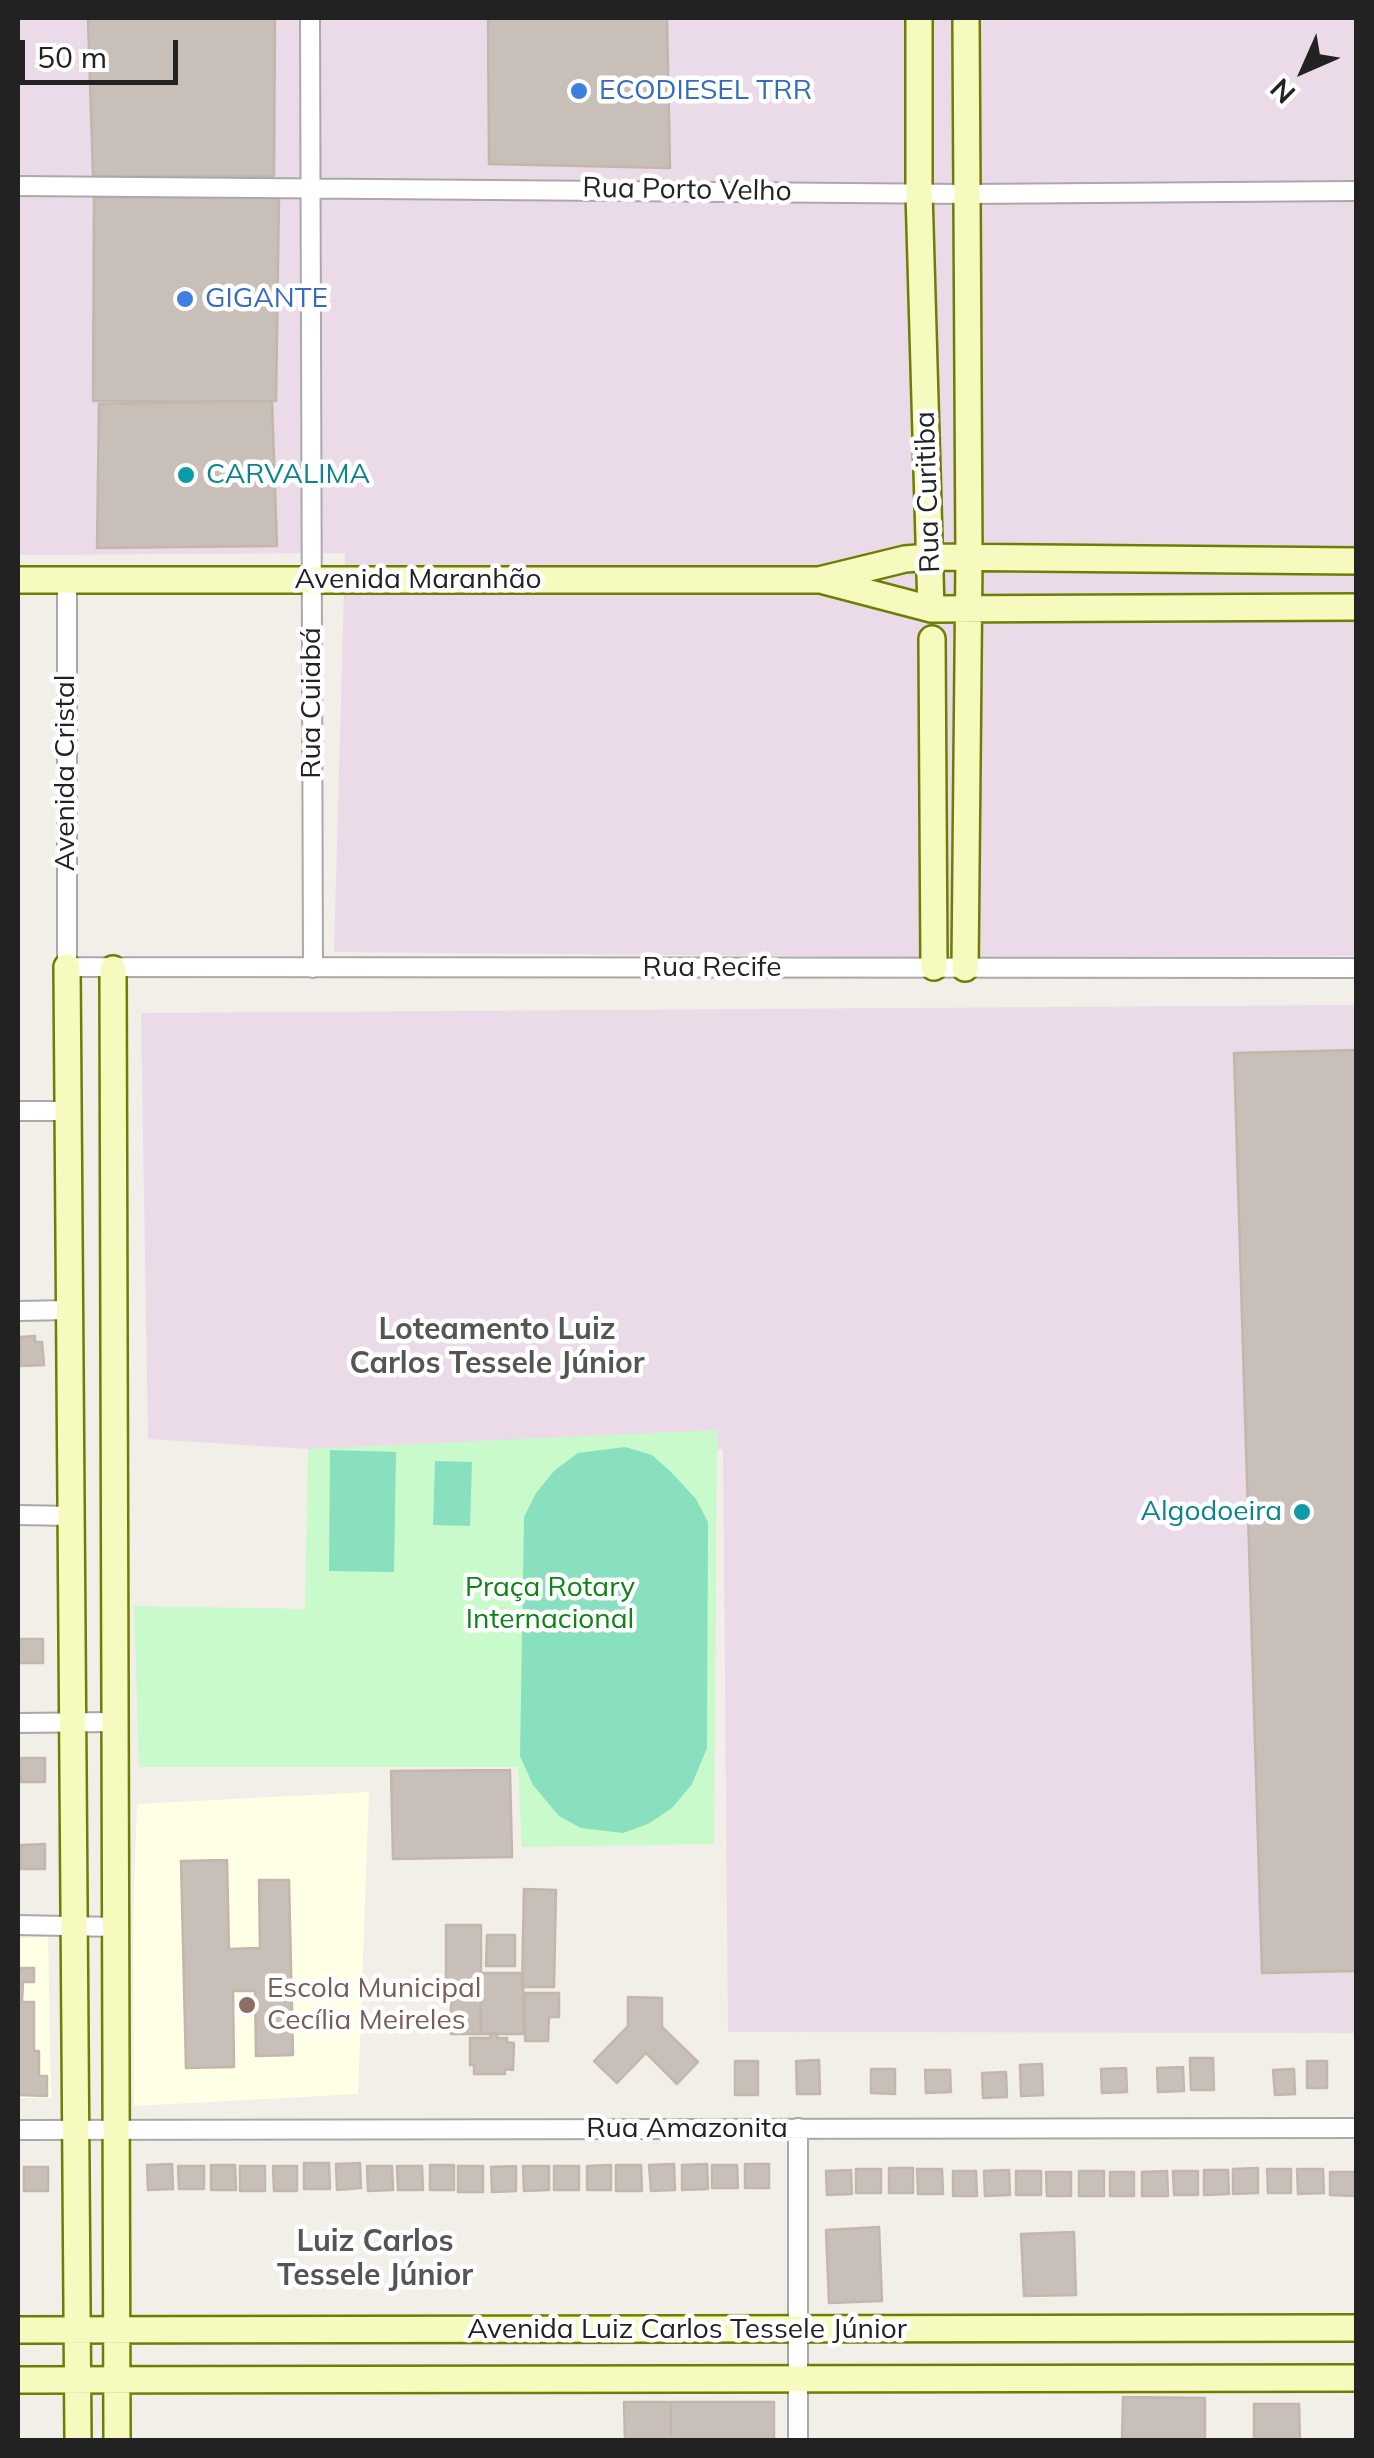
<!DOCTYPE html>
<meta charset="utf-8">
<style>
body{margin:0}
#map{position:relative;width:1374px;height:2458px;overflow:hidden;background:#f2efe9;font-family:Mulish,sans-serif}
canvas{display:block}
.frame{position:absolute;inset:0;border:20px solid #222;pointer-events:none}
.north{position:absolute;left:1254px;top:20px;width:100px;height:100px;-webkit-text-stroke:8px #fff;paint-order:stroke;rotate:225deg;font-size:28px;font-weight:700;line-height:40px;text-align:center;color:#222}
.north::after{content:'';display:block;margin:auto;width:35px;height:45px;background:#222;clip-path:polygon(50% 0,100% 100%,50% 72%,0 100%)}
.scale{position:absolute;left:20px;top:40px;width:158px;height:45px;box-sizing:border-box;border:5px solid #222;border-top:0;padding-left:12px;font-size:30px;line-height:35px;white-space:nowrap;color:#222;-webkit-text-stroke:8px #fff;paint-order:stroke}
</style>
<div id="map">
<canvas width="1374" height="2458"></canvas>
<div class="frame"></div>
<div class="north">N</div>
<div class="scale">50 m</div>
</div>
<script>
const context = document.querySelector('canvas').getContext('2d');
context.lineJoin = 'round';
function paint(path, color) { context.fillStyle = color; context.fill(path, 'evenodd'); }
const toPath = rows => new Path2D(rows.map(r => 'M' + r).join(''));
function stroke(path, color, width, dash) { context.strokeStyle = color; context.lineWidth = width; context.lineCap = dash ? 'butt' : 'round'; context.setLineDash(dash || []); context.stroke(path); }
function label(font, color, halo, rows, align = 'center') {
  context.font = font + ' Mulish,sans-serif'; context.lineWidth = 9; context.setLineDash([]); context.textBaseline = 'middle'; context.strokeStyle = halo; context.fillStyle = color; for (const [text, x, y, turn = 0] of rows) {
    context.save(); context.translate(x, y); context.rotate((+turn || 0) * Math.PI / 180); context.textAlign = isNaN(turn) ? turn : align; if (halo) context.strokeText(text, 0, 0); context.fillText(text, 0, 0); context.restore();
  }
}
const industrial = toPath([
 [18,18,1356,18,1356,956,905,957,334,952,345,553,18,555],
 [1356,1005,1356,2033,728,2032,723,1449,308,1449,148,1439,141,1013]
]);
const education = toPath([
 [369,1792,358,2094,134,2106,133,1916,137,1804],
 [48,1937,51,2098,18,2098,18,1938]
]);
const park = toPath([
 [717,1430,714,1844,522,1847,518,1767,139,1767,134,1606,305,1609,308,1449]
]);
const pitch = toPath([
 [625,1447,652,1455,672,1473,696,1499,708,1522,707,1748,692,1784,672,1808,648,1824,623,1833,581,1828,559,1816,533,1785,520,1756,524,1517,536,1493,554,1471,578,1453],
 [330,1450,396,1452,394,1572,329,1571],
 [435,1461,472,1462,470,1526,433,1525]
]);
const building = toPath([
 [88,18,275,18,274,176,93,176,88,18],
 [488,18,667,18,670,168,489,164,488,18],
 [94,197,279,197,276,401,93,401,94,197],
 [272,401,277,546,97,548,99,404,272,401],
 [1356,1050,1356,1971,1262,1973,1234,1053,1356,1050],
 [35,1336,35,1342,42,1342,44,1365,21,1366,20,1337,35,1336],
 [19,1639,43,1639,43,1663,19,1663,19,1639],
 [20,1758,45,1758,45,1782,21,1782,20,1758],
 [510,1770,512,1857,393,1859,391,1771,510,1770],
 [45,1844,45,1869,21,1869,21,1845,45,1844],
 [227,1860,229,1949,260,1948,259,1880,289,1880,293,2055,256,2056,255,1991,233,1991,234,2067,186,2068,181,1861,227,1860],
 [524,1889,556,1890,554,1987,522,1987,524,1889],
 [446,1925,481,1925,481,2034,451,2034,451,1994,446,1994,446,1925],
 [487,1935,515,1935,515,1966,486,1966,487,1935],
 [18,1968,34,1968,34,1982,23,1982,22,2002,34,2002,34,2051,39,2051,39,2076,47,2076,47,2096,18,2095,18,1968],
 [480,1973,523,1973,524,2034,481,2034,480,1973],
 [525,1993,559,1993,559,2017,549,2017,548,2041,525,2041,525,1993],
 [628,1997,662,1998,662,2027,698,2062,677,2084,646,2053,617,2083,594,2061,628,2026,628,1997],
 [490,2033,497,2033,497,2038,507,2038,507,2042,514,2043,513,2070,505,2069,505,2074,474,2074,474,2065,470,2065,470,2038,490,2038,490,2033],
 [1190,2058,1213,2058,1214,2090,1191,2090,1190,2058],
 [819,2060,820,2094,797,2094,796,2061,819,2060],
 [735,2061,758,2061,758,2095,735,2095,735,2061],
 [1307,2061,1327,2061,1327,2088,1307,2088,1307,2061],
 [1042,2064,1043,2095,1021,2096,1020,2065,1042,2064],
 [1183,2067,1184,2091,1158,2092,1157,2068,1183,2067],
 [1126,2068,1127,2092,1102,2093,1101,2069,1126,2068],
 [871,2069,895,2069,895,2094,871,2093,871,2069],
 [1294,2069,1295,2094,1275,2095,1273,2070,1294,2069],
 [925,2070,950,2070,951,2092,926,2093,925,2070],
 [1006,2072,1007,2097,983,2098,982,2073,1006,2072],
 [304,2163,329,2163,330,2189,304,2189,304,2163],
 [360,2163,361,2188,337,2190,336,2164,360,2163],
 [172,2164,173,2189,148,2190,147,2165,172,2164],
 [674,2164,675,2190,651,2191,649,2165,674,2164],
 [707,2164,708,2189,682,2190,682,2165,707,2164],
 [745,2164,769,2164,769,2188,745,2188,745,2164],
 [211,2165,235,2165,236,2190,211,2190,211,2165],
 [430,2165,454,2165,454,2190,430,2190,430,2165],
 [611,2165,611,2190,587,2190,587,2166,611,2165],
 [616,2165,641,2165,642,2191,616,2191,616,2165],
 [712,2165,737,2165,738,2188,712,2188,712,2165],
 [178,2166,204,2166,204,2189,179,2189,178,2166],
 [240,2166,265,2166,265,2191,240,2191,240,2166],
 [273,2166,297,2166,297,2191,274,2191,273,2166],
 [367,2166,392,2166,393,2190,368,2191,367,2166],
 [397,2166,422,2166,423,2190,398,2190,397,2166],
 [458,2166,483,2166,483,2192,458,2192,458,2166],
 [516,2166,516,2191,492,2192,491,2167,516,2166],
 [523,2166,549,2166,549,2190,524,2191,523,2166],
 [554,2166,579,2166,579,2190,554,2190,554,2166],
 [24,2167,48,2167,48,2191,24,2191,24,2167],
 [889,2168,913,2168,913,2193,889,2193,889,2168],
 [1258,2168,1258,2193,1233,2194,1233,2169,1258,2168],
 [856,2169,881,2169,881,2193,856,2193,856,2169],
 [917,2169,942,2169,943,2194,918,2194,917,2169],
 [1267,2169,1291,2169,1291,2193,1268,2193,1267,2169],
 [1297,2169,1323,2169,1324,2193,1298,2194,1297,2169],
 [851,2170,852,2194,827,2195,826,2171,851,2170],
 [1009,2170,1010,2195,985,2196,984,2171,1009,2170],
 [1204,2170,1228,2170,1229,2194,1204,2195,1204,2170],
 [953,2171,976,2171,977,2196,953,2196,953,2171],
 [1016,2171,1041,2171,1041,2195,1016,2195,1016,2171],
 [1079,2171,1104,2171,1104,2196,1079,2196,1079,2171],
 [1167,2171,1168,2196,1142,2196,1142,2172,1167,2171],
 [1173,2171,1198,2171,1198,2195,1174,2195,1173,2171],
 [1046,2172,1071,2172,1071,2196,1047,2196,1046,2172],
 [1110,2172,1134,2172,1134,2196,1110,2196,1110,2172],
 [1330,2172,1355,2172,1355,2196,1330,2195,1330,2172],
 [879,2227,882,2301,829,2303,826,2230,879,2227],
 [1074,2232,1076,2295,1024,2296,1021,2234,1074,2232],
 [1123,2397,1205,2398,1205,2440,1122,2440,1123,2397],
 [624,2402,671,2402,671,2440,625,2440,624,2402],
 [671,2402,774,2402,774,2440,671,2440,671,2402],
 [1254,2404,1299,2404,1300,2440,1254,2440,1254,2404]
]);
const street = toPath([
 [310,18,313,968],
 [18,186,966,194,1356,191],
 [67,579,67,967,1356,968],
 [18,1111,68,1111],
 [18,1311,69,1310],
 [18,1515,71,1516],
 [18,1723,115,1722],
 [18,1925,116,1927],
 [798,2128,798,2440],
 [18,2130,1356,2128]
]);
const secondary = toPath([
 [919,18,919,192,931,609],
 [18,580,819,580,905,559,930,557,1356,561],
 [824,581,931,609,1356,607],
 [932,639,934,967],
 [67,967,78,2440],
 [965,968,969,559,966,18],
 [113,969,117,2440],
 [18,2330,1356,2328],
 [18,2380,1356,2378]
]);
const markers = [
 [579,91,10,"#3f7fe0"],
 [185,299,10,"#3f7fe0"],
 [186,475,10,"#0f9aa8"],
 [1302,1512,10,"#0f9aa8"],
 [247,2005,10,"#8d6e63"]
];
const shopNames = [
 ["ECODIESEL TRR",599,91],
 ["GIGANTE",205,299]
];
const streetNames = [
 ["Rua Porto Velho",687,190,1],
 ["Rua Curitiba",928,492,-92],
 ["Avenida Maranhão",418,580],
 ["Rua Cuiabá",312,703,-90],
 ["Avenida Cristal",66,773,-90],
 ["Rua Recife",712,968],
 ["Rua Amazonita",687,2129],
 ["Avenida Luiz Carlos Tessele Júnior",687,2330]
];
const cultureNames = [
 ["CARVALIMA",206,475],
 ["Algodoeira",1282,1512,"right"]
];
const parkNames = [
 ["Praça Rotary",550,1588],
 ["Internacional",550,1620]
];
const educationNames = [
 ["Escola Municipal",267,1989],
 ["Cecília Meireles",267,2021]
];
const neighbourhoodNames = [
 ["Loteamento Luiz",497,1330],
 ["Carlos Tessele Júnior",497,1364],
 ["Luiz Carlos",375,2242],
 ["Tessele Júnior",375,2276]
];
paint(industrial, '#ebdbe8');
paint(education, '#ffffe5');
paint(park, '#c8facc');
paint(pitch, '#88e0be');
paint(building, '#c7bfb8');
stroke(building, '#c4b6ab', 2.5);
stroke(street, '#a9a9a9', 22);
stroke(secondary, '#707d05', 30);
stroke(street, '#fff', 18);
stroke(secondary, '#f7fabf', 25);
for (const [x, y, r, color] of markers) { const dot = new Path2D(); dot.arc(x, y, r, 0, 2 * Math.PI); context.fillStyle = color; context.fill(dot); stroke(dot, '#fff', 4); }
label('28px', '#366cbe', '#fff', shopNames, 'left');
label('28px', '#222', '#fff', streetNames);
label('28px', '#0d838f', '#fff', cultureNames, 'left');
label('28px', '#0c8416', '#fff', parkNames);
label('28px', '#785e54', '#fff', educationNames, 'left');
label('bold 30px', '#555', '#fff', neighbourhoodNames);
</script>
